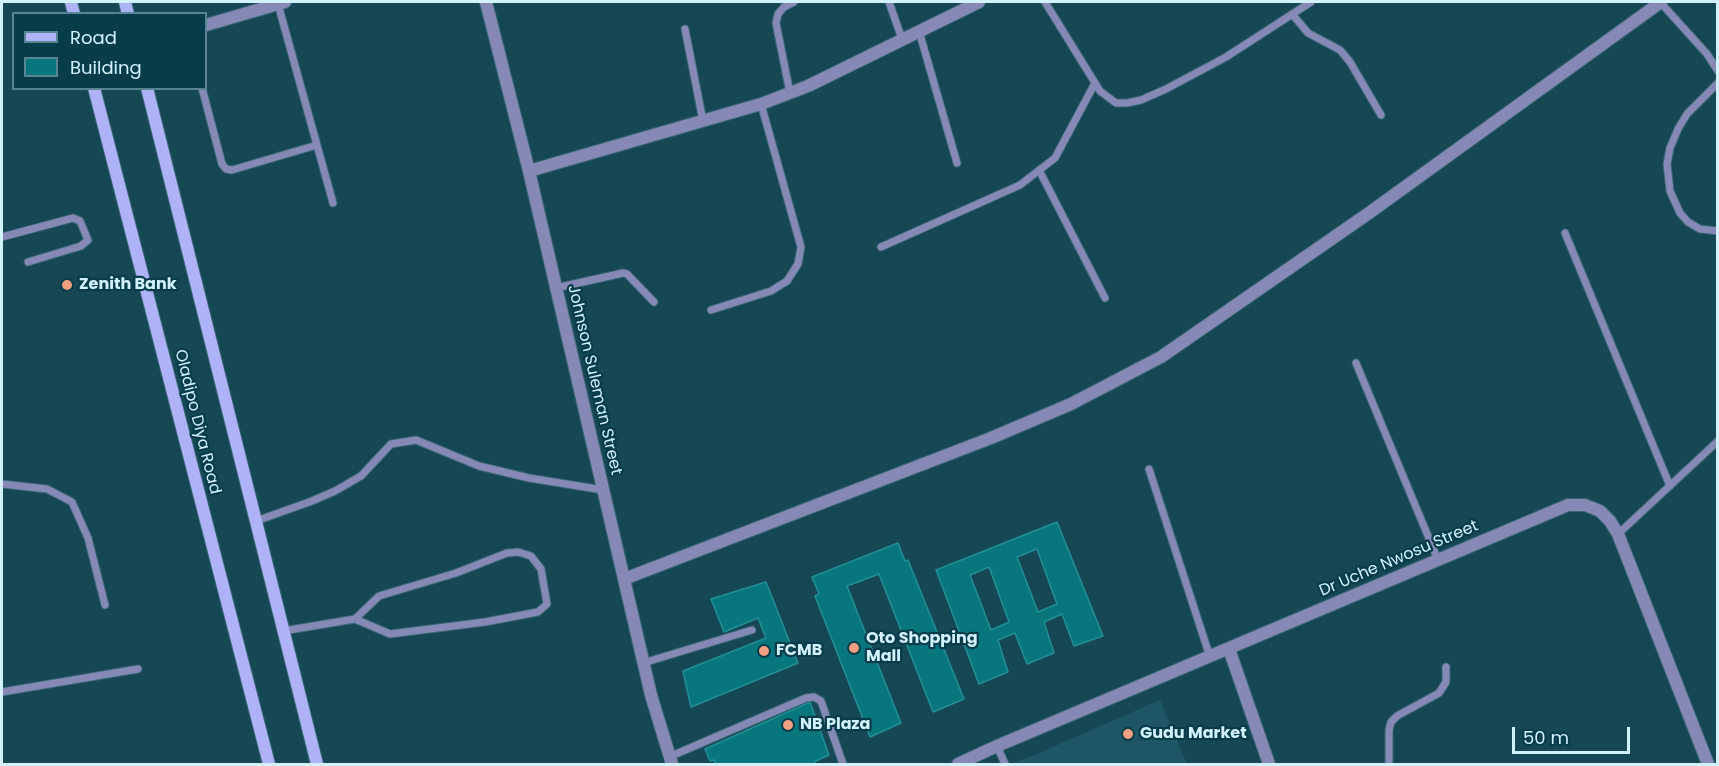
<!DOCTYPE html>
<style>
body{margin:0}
#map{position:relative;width:1719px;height:766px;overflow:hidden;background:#164755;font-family:Poppins,sans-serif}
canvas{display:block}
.frame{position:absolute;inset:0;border:3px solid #d2f3fe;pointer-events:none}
.legend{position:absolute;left:12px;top:12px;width:195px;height:78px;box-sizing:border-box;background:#083c4a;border:2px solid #598592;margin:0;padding:8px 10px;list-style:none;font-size:18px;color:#d2f3fe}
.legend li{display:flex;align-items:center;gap:12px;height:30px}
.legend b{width:30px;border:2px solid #598592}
.scale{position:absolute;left:1512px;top:727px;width:118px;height:27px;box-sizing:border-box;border:3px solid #d2f3fe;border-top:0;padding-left:8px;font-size:18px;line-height:21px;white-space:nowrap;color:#d2f3fe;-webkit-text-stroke:4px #083c4a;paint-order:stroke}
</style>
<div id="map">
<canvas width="1719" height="766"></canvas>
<div class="frame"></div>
<ul class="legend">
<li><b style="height:8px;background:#aeb2f7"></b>Road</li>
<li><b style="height:16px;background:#07777d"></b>Building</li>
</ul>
<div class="scale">50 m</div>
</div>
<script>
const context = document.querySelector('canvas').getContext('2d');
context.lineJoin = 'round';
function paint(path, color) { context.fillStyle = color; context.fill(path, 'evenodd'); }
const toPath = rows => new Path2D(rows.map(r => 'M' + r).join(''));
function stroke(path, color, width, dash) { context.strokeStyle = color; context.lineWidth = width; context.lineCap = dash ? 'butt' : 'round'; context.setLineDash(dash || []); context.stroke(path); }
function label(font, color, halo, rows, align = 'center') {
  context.font = font + ' Poppins,sans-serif'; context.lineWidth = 4.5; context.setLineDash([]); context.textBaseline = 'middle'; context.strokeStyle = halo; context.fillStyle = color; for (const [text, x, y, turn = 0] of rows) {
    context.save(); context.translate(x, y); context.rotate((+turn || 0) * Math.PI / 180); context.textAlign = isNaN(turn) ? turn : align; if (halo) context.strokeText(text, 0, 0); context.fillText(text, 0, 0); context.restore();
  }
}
const built = toPath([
 [1160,700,1187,764,1010,764,1032,756]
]);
const building = toPath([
 [1057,522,1103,636,1074,646,1062,614,1044,622,1054,653,1027,664,1015,633,998,640,1008,672,979,684,936,570,1057,522],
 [1037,549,1057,604,1038,612,1017,557,1037,549],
 [989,567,1009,622,991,630,970,575,989,567],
 [898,543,905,561,908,560,964,699,933,712,879,574,847,586,901,723,870,737,815,596,819,594,812,577,898,543],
 [766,582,798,663,691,707,683,671,766,638,758,618,724,632,711,599,766,582],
 [810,702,829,755,816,761,814,764,715,764,714,760,710,761,705,749,810,702]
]);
const service = toPath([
 [889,2,902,39],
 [1045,2,1100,91,1116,103,1127,103,1141,100,1166,89,1226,57,1311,2],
 [1660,2,1707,54,1718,71],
 [278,4,333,203],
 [1292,14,1308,33,1340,50,1350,62,1381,115],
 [685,29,703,121],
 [919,31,957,163],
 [1718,83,1687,114,1678,129,1670,148,1667,164,1670,191,1680,213,1688,222,1700,229,1718,231],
 [202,88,222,164,226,169,232,170,317,145],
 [790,93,776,23,778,14,784,7,794,2],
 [1039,170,1105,298],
 [1565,233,1670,486],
 [2,237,73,218,80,221,88,240,81,246,28,262],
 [881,247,1020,185,1055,158,1095,83],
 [556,288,623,273,627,274,654,302],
 [711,310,771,291,787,281,798,264,801,247,761,104],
 [1356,363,1438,560],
 [1149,469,1210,657],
 [2,484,47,489,72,502,88,538,105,605],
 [256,521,312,501,335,491,361,476,391,444,416,440,479,466,529,478,603,490],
 [1618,534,1718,441],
 [283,631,355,619,379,596,456,573,507,553,518,552,531,556,541,569,547,604,538,612,485,622,390,634,355,619],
 [643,663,752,630],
 [2,692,138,669],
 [997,746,1005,764],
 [669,757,806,698,814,697,821,701,843,764],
 [1389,764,1389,730,1391,722,1397,716,1439,693,1446,682,1446,667]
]);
const minor = toPath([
 [486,2,529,171,651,695,672,764],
 [206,25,285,2],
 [529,171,761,104,808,86,979,2],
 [624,579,991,438,1071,404,1161,357,1369,213,1661,2],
 [1229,649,1269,764],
 [958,764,997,746,1568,505,1585,505,1600,511,1610,521,1618,534,1708,764]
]);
const secondary = toPath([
 [71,2,74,14],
 [125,2,128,14],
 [94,88,269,764],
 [147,88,317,764]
]);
const markers = [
 [67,285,6,"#f2a081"],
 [854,648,6,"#f2a081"],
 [764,651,6,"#f2a081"],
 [788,725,6,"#f2a081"],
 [1128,734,6,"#f2a081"]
];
const poiNames = [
 ["Zenith Bank",79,285],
 ["Oto Shopping",866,639],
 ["Mall",866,657],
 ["FCMB",776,651],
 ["NB Plaza",800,725],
 ["Gudu Market",1140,734]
];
const streetNames = [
 ["Johnson Suleman Street",594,380,77],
 ["Oladipo Diya Road",197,422,76],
 ["Dr Uche Nwosu Street",1399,559,-23]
];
paint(built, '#1f5665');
paint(building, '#07777d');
stroke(building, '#219096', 1.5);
stroke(service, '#386673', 9);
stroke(minor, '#386673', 14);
stroke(secondary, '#386673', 14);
stroke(service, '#8689b5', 7);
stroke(minor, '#8689b5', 12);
stroke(secondary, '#aeb2f7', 12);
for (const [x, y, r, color] of markers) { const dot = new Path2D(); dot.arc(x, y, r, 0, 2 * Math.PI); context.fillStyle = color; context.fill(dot); stroke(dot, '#083c4a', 2); }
label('bold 16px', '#d2f3fe', '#083c4a', poiNames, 'left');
label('16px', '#d2f3fe', '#083c4a', streetNames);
</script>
